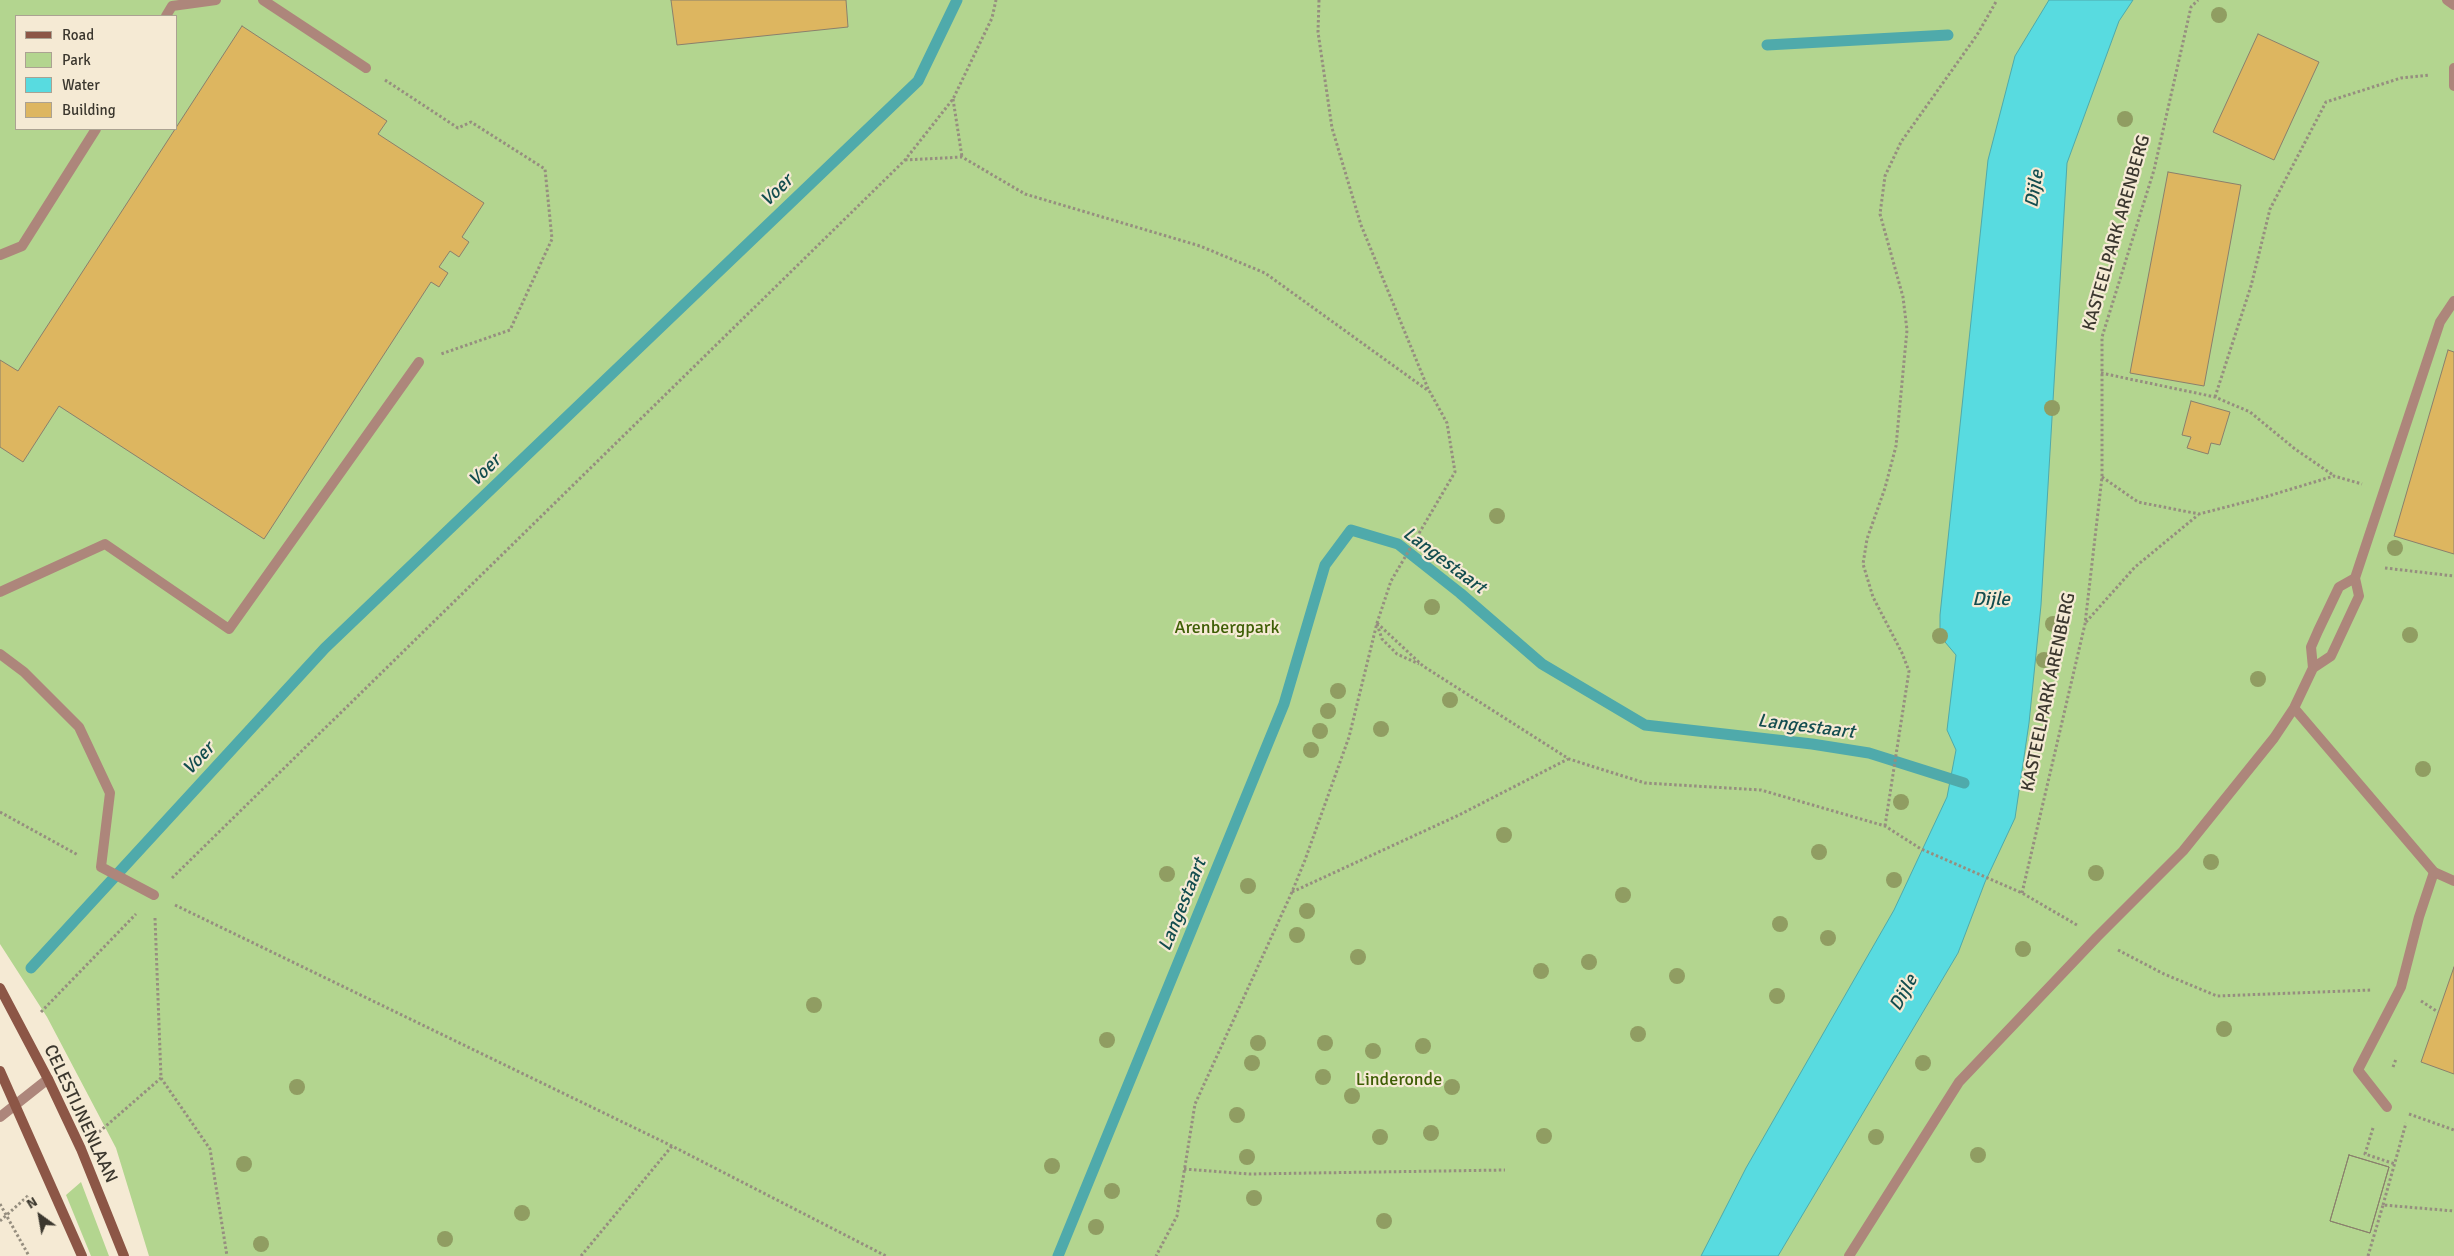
<!DOCTYPE html>
<style>
body{margin:0}
#map{position:relative;width:2454px;height:1256px;overflow:hidden;background:#f5ead4;font-family:Signika,sans-serif}
canvas{display:block}
.legend{position:absolute;left:15px;top:15px;width:162px;height:115px;box-sizing:border-box;background:#f5ead4;border:1px solid #aba292;margin:0;padding:6px 9px;list-style:none;font-size:15px;color:#3b372e}
.legend li{display:flex;align-items:center;gap:10px;height:25px}
.legend b{width:25px;border:1px solid #aba292}
.north{position:absolute;left:15px;top:1191px;width:50px;height:50px;-webkit-text-stroke:4px #f5ead4;paint-order:stroke;rotate:328deg;font-size:14px;font-weight:700;line-height:20px;text-align:center;color:#3b372e}
.north::after{content:'';display:block;margin:auto;width:18px;height:22px;background:#3b372e;clip-path:polygon(50% 0,100% 100%,50% 72%,0 100%)}
</style>
<div id="map">
<canvas width="2454" height="1256"></canvas>
<ul class="legend">
<li><b style="height:6px;background:#8c5646"></b>Road</li>
<li><b style="height:14px;background:#b3d58f"></b>Park</li>
<li><b style="height:14px;background:#58dbe0"></b>Water</li>
<li><b style="height:14px;background:#ddb660"></b>Building</li>
</ul>
<div class="north">N</div>
</div>
<script>
const context = document.querySelector('canvas').getContext('2d');
context.lineJoin = 'round';
function paint(path, color) { context.fillStyle = color; context.fill(path, 'evenodd'); }
const toPath = rows => new Path2D(rows.map(r => 'M' + r).join(''));
function stroke(path, color, width, dash) { context.strokeStyle = color; context.lineWidth = width; context.lineCap = dash ? 'butt' : 'round'; context.setLineDash(dash || []); context.stroke(path); }
function label(font, color, halo, rows, align = 'center') {
  context.font = font + ' Signika,sans-serif'; context.lineWidth = 4.5; context.setLineDash([]); context.textBaseline = 'middle'; context.strokeStyle = halo; context.fillStyle = color; for (const [text, x, y, turn = 0] of rows) {
    context.save(); context.translate(x, y); context.rotate((+turn || 0) * Math.PI / 180); context.textAlign = isNaN(turn) ? turn : align; if (halo) context.strokeText(text, 0, 0); context.fillText(text, 0, 0); context.restore();
  }
}
const green = toPath([
 [0,0,2454,0,2454,1256,149,1256,116,1148,47,1017,0,944],
 [16,16,176,16,176,129,16,129],
 [81,1182,109,1256,91,1256,66,1195]
]);
const water = toPath([
 [2049,0,2133,0,2119,21,2067,163,2041,605,2029,723,2015,818,1985,882,1958,953,1778,1256,1701,1256,1746,1168,1894,910,1947,797,1956,750,1947,730,1956,655,1940,636,1940,615,1988,160,2015,56,2049,0]
]);
const stream = toPath([
 [1767,45,1948,35],
 [31,968,325,648,918,81,957,0],
 [1058,1256,1284,704,1325,565,1351,530,1398,544,1460,593,1542,664,1645,725,1812,744,1869,753,1964,783]
]);
const building = toPath([
 [671,0,846,0,848,27,677,45,671,0],
 [242,26,387,121,378,134,484,203,462,237,469,242,459,257,450,251,439,267,448,273,439,287,431,282,264,539,59,406,23,462,0,447,0,360,18,371,242,26],
 [2258,34,2319,62,2274,160,2213,132,2258,34],
 [2168,172,2241,185,2204,386,2130,373,2168,172],
 [2448,350,2454,352,2454,554,2394,536,2448,350],
 [2191,401,2230,412,2220,445,2211,443,2208,454,2187,448,2191,437,2182,435,2191,401],
 [2454,967,2454,1074,2421,1062,2454,967],
 [2349,1155,2389,1167,2370,1233,2330,1221,2349,1155],
 [2349,1155,2389,1167,2370,1233,2330,1221,2349,1155]
]);
const path = toPath([
 [1319,0,1318,32,1332,128,1361,225,1429,391],
 [385,80,458,128,471,122,545,169,552,239,510,330,441,354],
 [953,99,962,157],
 [905,160,962,157,1025,194,1200,246,1265,273,1430,392,1447,423,1455,472,1391,581,1377,623,1349,737,1305,860,1292,892,1195,1104,1177,1216,1156,1256],
 [2101,373,2215,397,2250,412,2295,449,2333,475],
 [2215,397,2251,286,2270,209,2326,102,2401,78,2430,75],
 [2102,477,2138,502,2199,514,2265,497,2334,476,2362,484],
 [2385,568,2454,576],
 [2086,622,2135,567,2198,515],
 [1377,623,1423,666,1569,759,1645,783,1761,790,1885,826,1921,849,2022,893,2077,925],
 [1377,624,1382,639,1397,654,1419,664],
 [0,812,78,855],
 [1885,826,1909,671,1902,653,1873,597,1863,564,1867,539,1885,488,1896,446,1907,330,1903,297,1880,214,1885,176,1901,142,1977,35,1997,0],
 [172,878,905,160,953,99,992,18,996,0],
 [1292,892,1459,815,1568,759],
 [2022,893,2085,624,2102,477,2102,337,2154,170,2191,7,2198,0],
 [175,905,672,1146,886,1256],
 [155,918,161,1078,210,1149,227,1256],
 [2118,950,2164,974,2217,996,2372,990],
 [2421,1001,2438,1012],
 [41,1012,136,914],
 [2393,1067,2396,1059],
 [2409,1114,2454,1130],
 [2373,1128,2365,1154,2395,1164],
 [99,1132,161,1078],
 [1184,1169,1249,1174,1505,1170],
 [0,1204,29,1256],
 [2383,1205,2406,1123],
 [0,1221,29,1195],
 [581,1256,672,1146],
 [2368,1256,2383,1205,2454,1211]
]);
const lane = toPath([
 [263,0,366,68],
 [166,16,172,6,216,0],
 [0,255,22,246,96,129],
 [0,592,105,544,229,629,419,362],
 [0,654,24,672,79,727,110,793,101,867,154,895],
 [2387,1107,2358,1070,2401,987,2419,917,2434,872]
]);
const street = toPath([
 [2447,0,2454,5],
 [2454,68,2454,86],
 [2313,668,2311,647,2318,631,2339,587,2355,578],
 [2294,708,2434,872,2454,881],
 [0,1117,48,1079],
 [1849,1256,1959,1082,2097,937,2183,851,2274,738,2294,708,2313,668,2331,656,2359,596,2355,578,2440,322,2454,301]
]);
const secondary = toPath([
 [0,988,48,1079,81,1149,124,1256],
 [0,1071,82,1256]
]);
const trees = [
 [2219,15],
 [2125,119],
 [2052,408],
 [1497,516],
 [2395,548],
 [1432,607],
 [2053,624],
 [2410,635],
 [1940,636],
 [2044,660],
 [2258,679],
 [1338,691],
 [1450,700],
 [1328,711],
 [1381,729],
 [1320,731],
 [1311,750],
 [2423,769],
 [1901,802],
 [1504,835],
 [1819,852],
 [2211,862],
 [2096,873],
 [1167,874],
 [1894,880],
 [1248,886],
 [1623,895],
 [1307,911],
 [1780,924],
 [1297,935],
 [1828,938],
 [2023,949],
 [1358,957],
 [1589,962],
 [1541,971],
 [1677,976],
 [1777,996],
 [814,1005],
 [2224,1029],
 [1638,1034],
 [1107,1040],
 [1258,1043],
 [1325,1043],
 [1423,1046],
 [1373,1051],
 [1252,1063],
 [1923,1063],
 [1323,1077],
 [297,1087],
 [1452,1087],
 [1352,1096],
 [1237,1115],
 [1431,1133],
 [1544,1136],
 [1380,1137],
 [1876,1137],
 [1978,1155],
 [1247,1157],
 [244,1164],
 [1052,1166],
 [1112,1191],
 [1254,1198],
 [522,1213],
 [1384,1221],
 [1096,1227],
 [445,1239],
 [261,1244]
];
const streetNames = [
 ["KASTEELPARK ARENBERG",2117,233,-74],
 ["KASTEELPARK ARENBERG",2049,692,-78],
 ["CELESTIJNENLAAN",80,1114,65]
];
const parkNames = [
 ["Arenbergpark",1227,628],
 ["Linderonde",1399,1080]
];
const waterNames = [
 ["Dijle",2035,189,-81],
 ["Voer",777,191,-44],
 ["Voer",485,471,-44],
 ["Langestaart",1444,561,37],
 ["Dijle",1991,600],
 ["Langestaart",1806,727,7],
 ["Voer",199,759,-47],
 ["Langestaart",1183,905,-68],
 ["Dijle",1904,993,-61]
];
paint(green, '#b3d58f');
paint(water, '#58dbe0');
stroke(water, '#4faaab', 1);
stroke(stream, '#4faaab', 11);
paint(building, '#ddb660');
stroke(building, '#8a806c', 1);
stroke(path, '#968e7f', 3, [2.5, 2.5]);
stroke(lane, '#ad867b', 10);
stroke(street, '#ad867b', 10);
stroke(secondary, '#8c5646', 10);
context.fillStyle = '#909d62';
for (const [x, y] of trees) { context.beginPath(); context.arc(x, y, 8, 0, 2 * Math.PI); context.fill(); }
label('18px', '#3b372e', '#f5ead4', streetNames);
label('18px', '#3e5e05', '#f5ead4', parkNames);
label('italic 19px', '#134d4f', '#f5ead4', waterNames);
</script>
